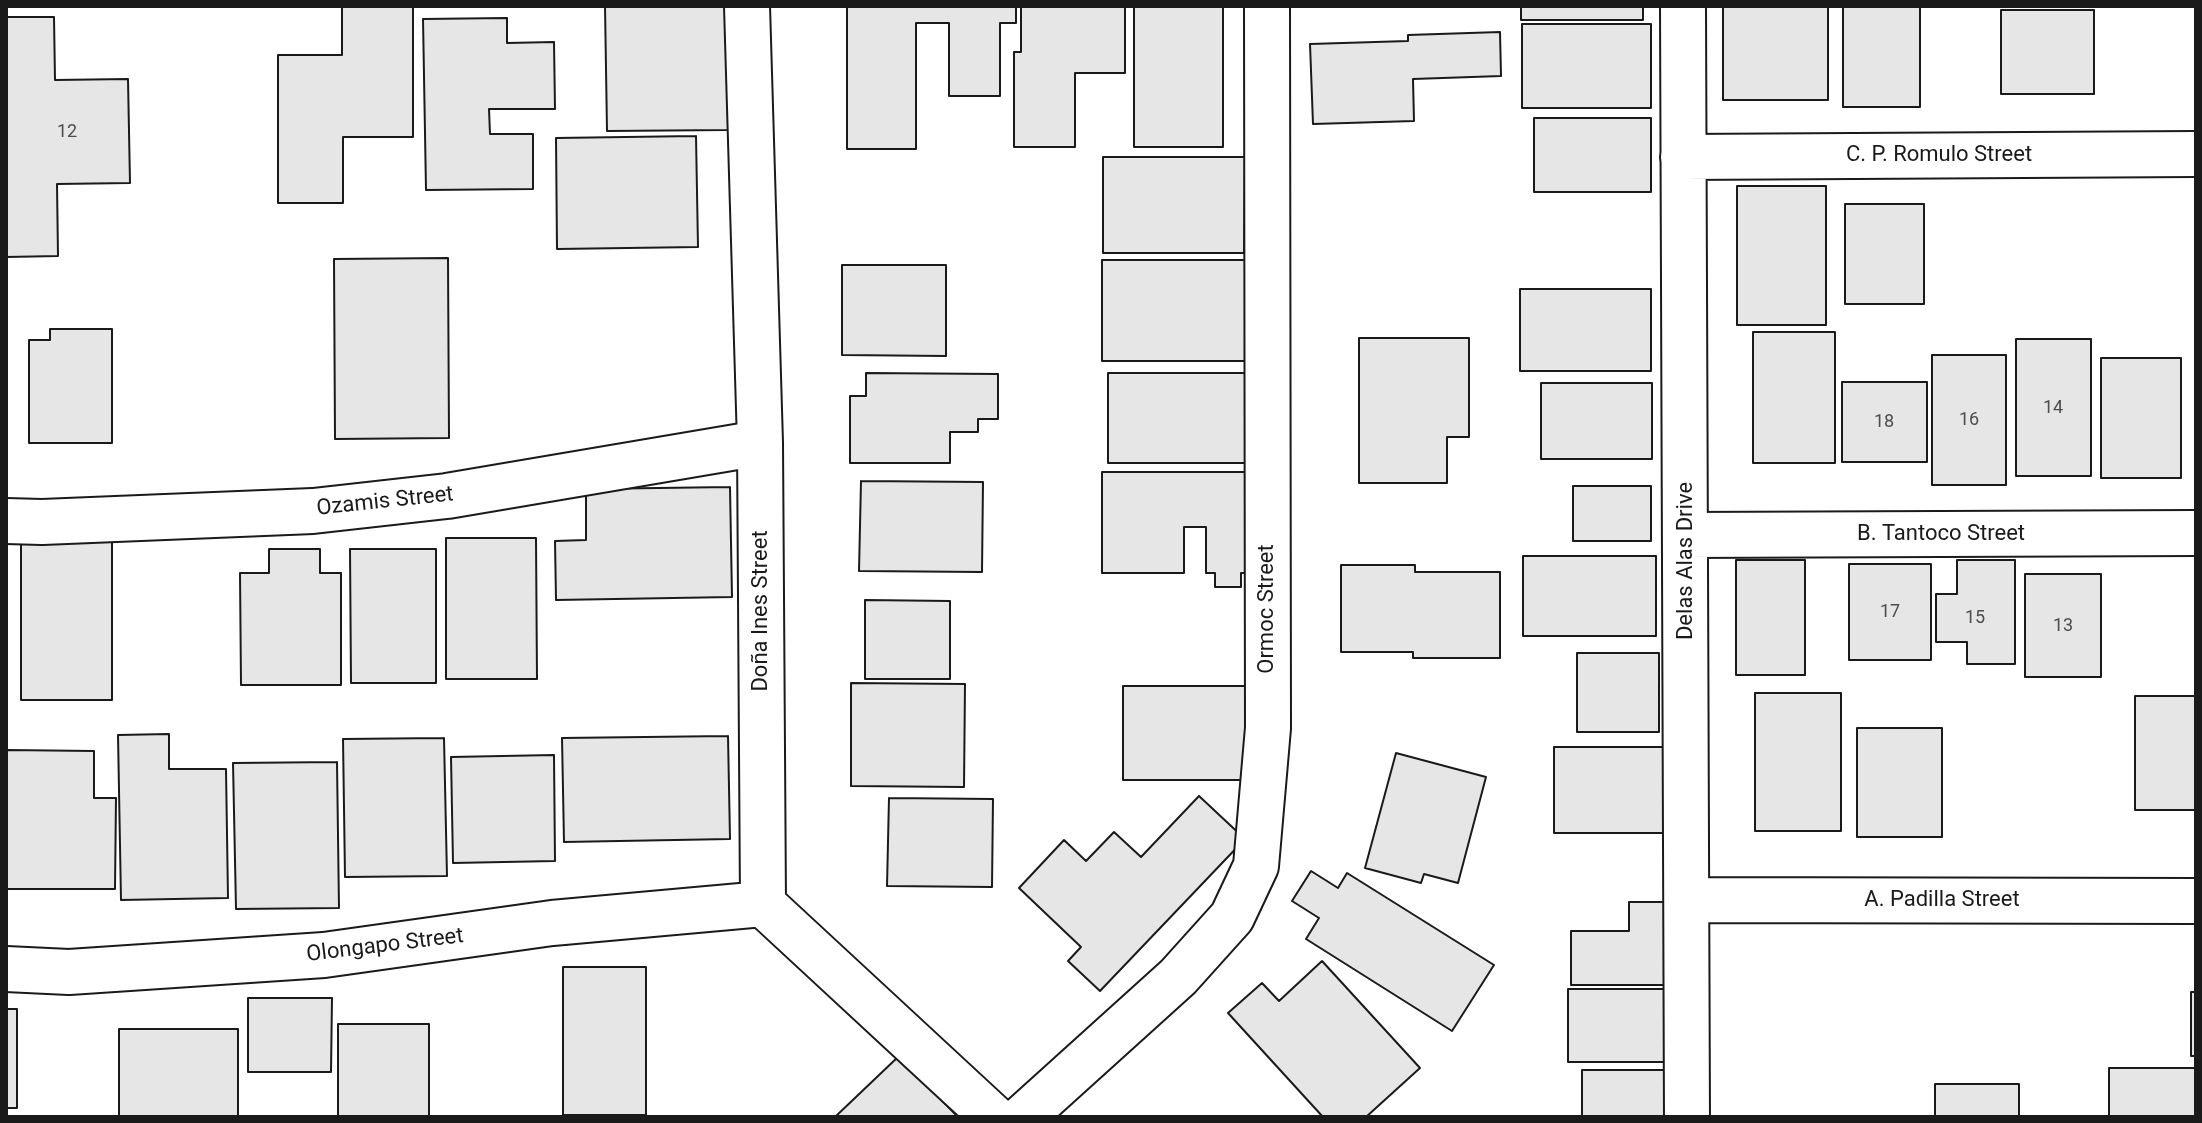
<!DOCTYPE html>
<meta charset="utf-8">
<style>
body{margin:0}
#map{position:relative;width:2202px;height:1123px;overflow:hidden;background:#fff;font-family:Roboto,sans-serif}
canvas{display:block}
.frame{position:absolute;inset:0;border:8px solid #1a1a1a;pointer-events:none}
</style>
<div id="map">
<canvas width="2202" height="1123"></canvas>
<div class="frame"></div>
</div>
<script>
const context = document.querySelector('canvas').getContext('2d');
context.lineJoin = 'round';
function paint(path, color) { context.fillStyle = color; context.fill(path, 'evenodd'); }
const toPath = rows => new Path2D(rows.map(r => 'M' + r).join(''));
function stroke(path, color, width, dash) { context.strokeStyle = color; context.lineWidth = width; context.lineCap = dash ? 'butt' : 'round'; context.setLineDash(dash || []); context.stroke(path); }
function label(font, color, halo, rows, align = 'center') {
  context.font = font + ' Roboto,sans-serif'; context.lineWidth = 6; context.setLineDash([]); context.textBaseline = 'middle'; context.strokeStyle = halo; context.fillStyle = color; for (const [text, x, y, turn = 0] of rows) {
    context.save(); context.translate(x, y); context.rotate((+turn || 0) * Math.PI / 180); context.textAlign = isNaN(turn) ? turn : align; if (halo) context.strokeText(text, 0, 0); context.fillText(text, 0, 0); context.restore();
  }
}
const building = toPath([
 [342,6,413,6,413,137,343,137,343,203,278,203,278,55,342,55,342,6],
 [605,6,727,6,728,130,607,131,605,6],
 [847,6,1016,6,1016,23,1000,23,1000,96,949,96,949,23,916,23,916,149,847,149,847,6],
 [1021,6,1125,6,1125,73,1075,73,1075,147,1014,147,1014,52,1021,52,1021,6],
 [1134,6,1223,6,1223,147,1134,147,1134,6],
 [1521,6,1643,6,1643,20,1521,20,1521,6],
 [1723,6,1828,6,1828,100,1723,100,1723,6],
 [1843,6,1920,6,1920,107,1843,107,1843,6],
 [2001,10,2094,10,2094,94,2001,94,2001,10],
 [6,17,54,17,55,80,128,79,130,183,57,184,58,256,6,257,6,17],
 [507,18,507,43,554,42,555,109,489,109,490,134,533,134,533,189,426,190,423,19,507,18],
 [1522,24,1651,24,1651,108,1522,108,1522,24],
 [1500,32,1501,76,1413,79,1414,121,1313,124,1310,44,1408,41,1408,35,1500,32],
 [1534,118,1651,118,1651,192,1534,192,1534,118],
 [696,136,698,247,557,249,556,138,696,136],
 [1103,157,1245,157,1244,253,1103,253,1103,157],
 [1737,186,1826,186,1826,325,1737,325,1737,186],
 [1845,204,1924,204,1924,304,1845,304,1845,204],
 [448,258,449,438,335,439,334,259,448,258],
 [1102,260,1245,260,1245,361,1102,361,1102,260],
 [842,265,946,265,946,356,842,355,842,265],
 [1520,289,1651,289,1651,371,1520,371,1520,289],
 [50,329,112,329,112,443,29,443,29,340,50,340,50,329],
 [1753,332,1835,332,1835,463,1753,463,1753,332],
 [1359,338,1469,338,1469,437,1447,437,1447,483,1359,483,1359,338],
 [2016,339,2091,339,2091,476,2016,476,2016,339],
 [1932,355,2006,355,2006,485,1932,485,1932,355],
 [2101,358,2181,358,2181,478,2101,478,2101,358],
 [866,373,998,374,998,419,978,419,978,432,950,432,950,463,850,463,850,396,866,396,866,373],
 [1108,373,1247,373,1247,463,1108,463,1108,373],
 [1842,382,1927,382,1927,462,1842,462,1842,382],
 [1541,383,1652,383,1652,459,1541,459,1541,383],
 [1102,472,1251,472,1251,573,1241,573,1241,587,1215,587,1215,573,1206,573,1206,527,1184,527,1184,573,1102,573,1102,472],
 [861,481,983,482,982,572,859,571,861,481],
 [1573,486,1651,486,1651,541,1573,541,1573,486],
 [730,487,732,597,556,600,555,541,586,540,586,489,730,487],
 [21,538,112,538,112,700,21,700,21,538],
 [446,538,536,538,537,679,446,679,446,538],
 [269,549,320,549,320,573,341,573,341,685,241,685,240,573,269,573,269,549],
 [350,549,436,549,436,683,351,683,350,549],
 [1523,556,1656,556,1656,636,1523,636,1523,556],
 [1736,560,1805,560,1805,675,1736,675,1736,560],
 [1957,560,2015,560,2015,664,1967,664,1967,642,1936,642,1936,594,1957,594,1957,560],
 [1849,564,1931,564,1931,660,1849,660,1849,564],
 [1341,565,1415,565,1415,572,1500,572,1500,658,1413,658,1413,652,1341,652,1341,565],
 [2025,574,2101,574,2101,677,2025,677,2025,574],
 [865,600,950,601,950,679,865,679,865,600],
 [1577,653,1659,653,1659,732,1577,732,1577,653],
 [851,683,965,684,964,787,851,786,851,683],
 [1123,686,1249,686,1249,780,1123,780,1123,686],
 [1755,693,1841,693,1841,831,1755,831,1755,693],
 [2135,696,2196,696,2196,810,2135,810,2135,696],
 [1857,728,1942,728,1942,837,1857,837,1857,728],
 [169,734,169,769,226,769,228,898,121,900,118,735,169,734],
 [728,736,730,839,564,842,562,738,728,736],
 [444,738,447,876,345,877,343,739,444,738],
 [1554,747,1672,747,1672,833,1554,833,1554,747],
 [7,750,94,751,94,798,116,798,115,889,6,889,7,750],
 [1396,753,1486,777,1458,883,1424,874,1421,883,1365,868,1396,753],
 [554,755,555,861,453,863,451,757,554,755],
 [337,762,339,908,236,909,233,763,337,762],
 [1199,796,1245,839,1100,991,1068,961,1081,947,1019,888,1064,840,1086,861,1114,832,1141,857,1199,796],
 [889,798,993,799,992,887,887,886,889,798],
 [1311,871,1338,888,1347,873,1494,965,1452,1031,1306,939,1319,918,1292,901,1311,871],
 [1629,902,1671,902,1671,985,1571,985,1571,931,1629,931,1629,902],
 [1322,961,1420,1068,1366,1117,1323,1117,1228,1013,1262,983,1279,1001,1322,961],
 [563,967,646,967,646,1115,563,1115,563,967],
 [1568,989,1675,989,1675,1062,1568,1062,1568,989],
 [2191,992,2196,992,2196,1056,2191,1056,2191,992],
 [248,998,332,998,331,1072,248,1072,248,998],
 [6,1009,17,1009,17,1108,6,1108,6,1009],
 [338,1024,429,1024,429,1117,338,1117,338,1024],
 [119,1029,238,1029,238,1117,119,1117,119,1029],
 [899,1056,958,1117,835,1117,899,1056],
 [2109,1068,2195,1068,2195,1117,2109,1117,2109,1068],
 [1582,1070,1671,1070,1671,1117,1582,1117,1582,1070],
 [1935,1084,2019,1084,2019,1117,1935,1117,1935,1084]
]);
const minor = toPath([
 [747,6,760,443,763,904,993,1117],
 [1683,6,1687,1117],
 [1683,157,2196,154],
 [6,521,42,522,313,511,447,496,760,443],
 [1686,535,2196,533],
 [1687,900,2196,901],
 [6,969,69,972,324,955,552,923,763,904],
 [1023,1117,1178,977,1232,917,1256,866,1268,728,1267,6]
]);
const numberNames = [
 ["12",67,132],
 ["14",2053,408],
 ["16",1969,420],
 ["18",1884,422],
 ["17",1890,612],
 ["15",1975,618],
 ["13",2063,626]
];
const streetNames = [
 ["C. P. Romulo Street",1939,155],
 ["Ozamis Street",385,502,-6],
 ["B. Tantoco Street",1941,534],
 ["Delas Alas Drive",1686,561,-90],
 ["Ormoc Street",1267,609,-90],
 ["Doña Ines Street",761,611,-90],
 ["A. Padilla Street",1942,900],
 ["Olongapo Street",385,946,-7]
];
paint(building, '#e6e6e6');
stroke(building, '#1a1a1a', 2);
stroke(minor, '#1a1a1a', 48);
stroke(minor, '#fff', 44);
label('18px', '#4d4d4d', null, numberNames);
label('22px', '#1a1a1a', '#fff', streetNames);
</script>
